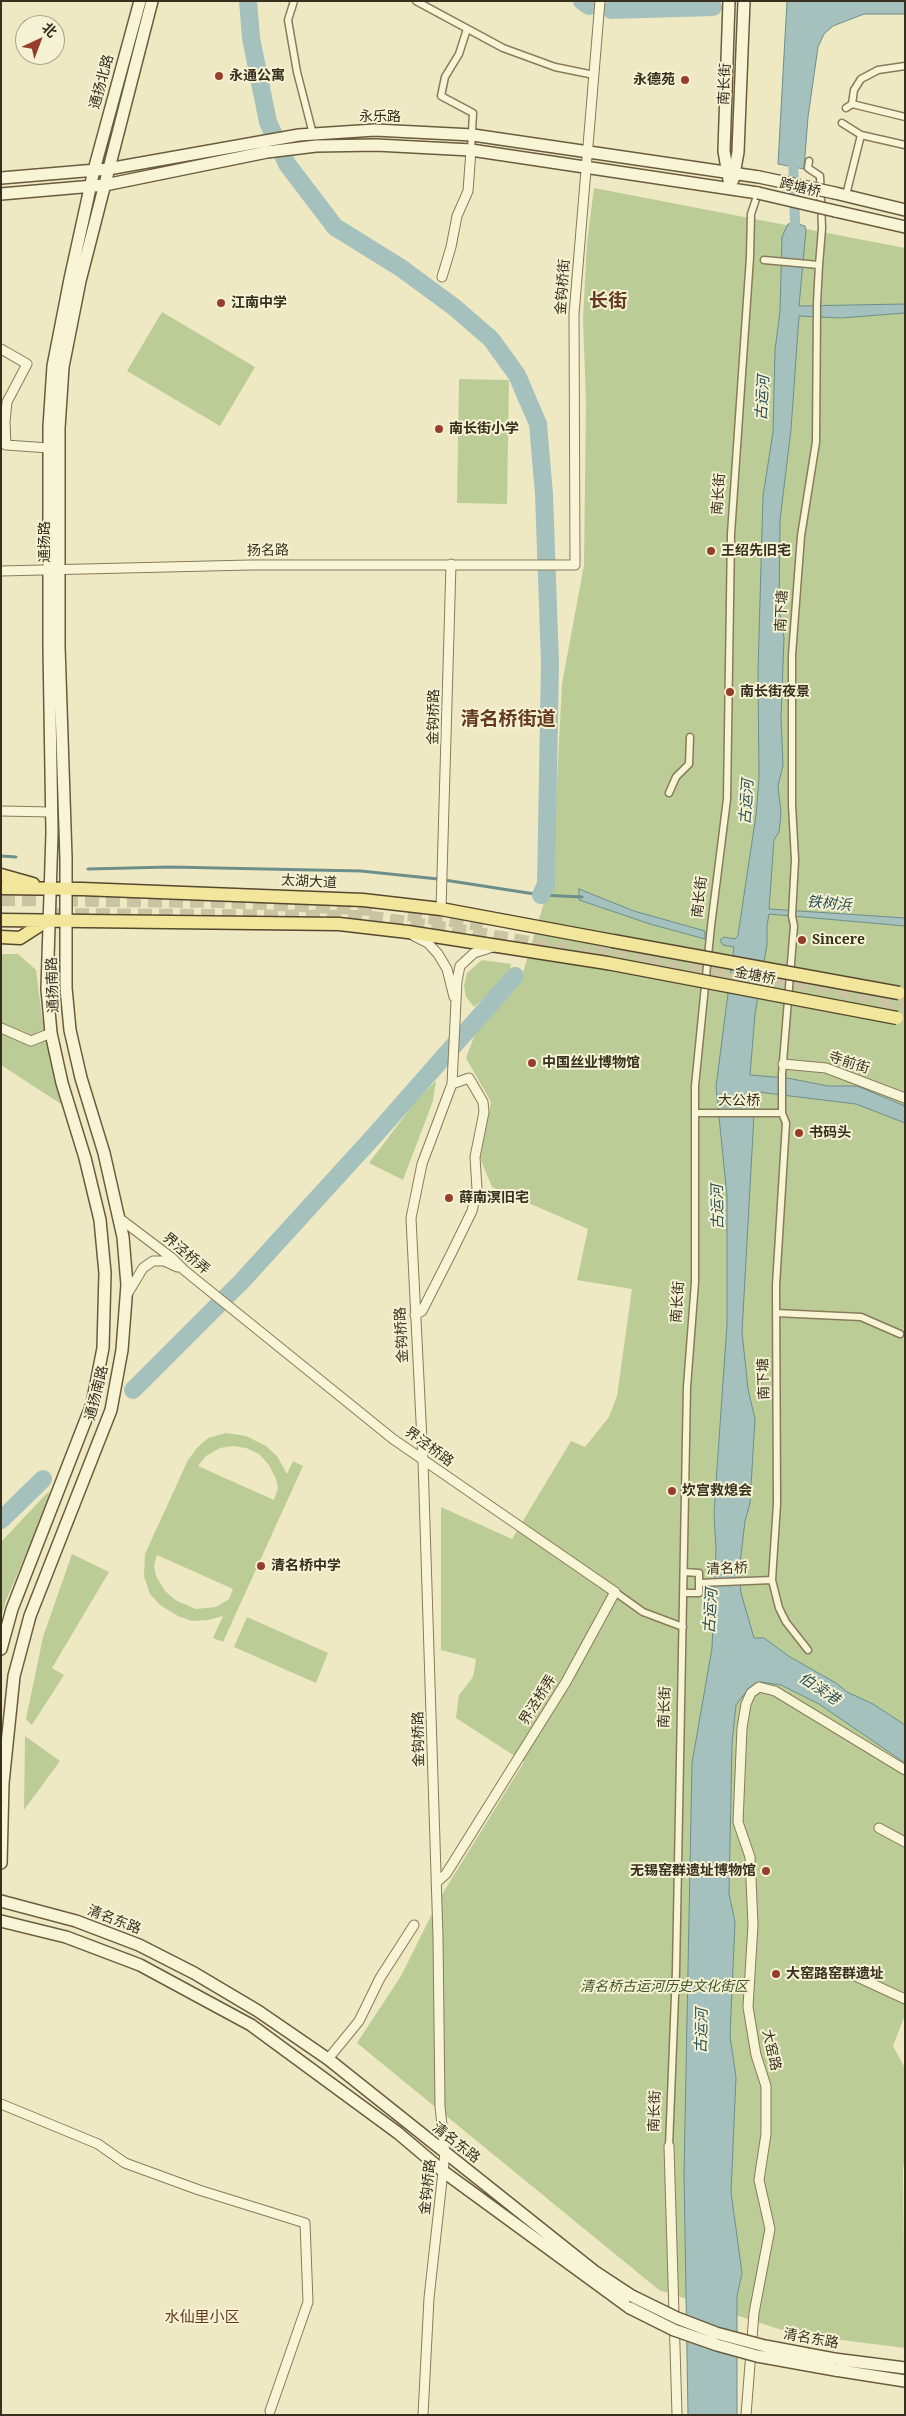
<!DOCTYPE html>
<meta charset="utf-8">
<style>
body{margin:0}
#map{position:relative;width:906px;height:2416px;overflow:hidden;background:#eee9c3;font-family:"Noto Serif","Noto Sans SC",serif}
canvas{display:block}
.frame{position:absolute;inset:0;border:2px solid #382f1e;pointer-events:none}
.north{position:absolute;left:15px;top:15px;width:50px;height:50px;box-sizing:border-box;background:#f5f1d3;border:1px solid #a9a38b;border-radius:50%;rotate:43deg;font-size:14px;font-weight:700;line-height:20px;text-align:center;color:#382f1e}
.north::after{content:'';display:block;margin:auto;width:18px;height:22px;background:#963e2b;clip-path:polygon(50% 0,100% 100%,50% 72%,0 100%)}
</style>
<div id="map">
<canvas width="906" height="2416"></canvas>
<div class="frame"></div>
<div class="north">北</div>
</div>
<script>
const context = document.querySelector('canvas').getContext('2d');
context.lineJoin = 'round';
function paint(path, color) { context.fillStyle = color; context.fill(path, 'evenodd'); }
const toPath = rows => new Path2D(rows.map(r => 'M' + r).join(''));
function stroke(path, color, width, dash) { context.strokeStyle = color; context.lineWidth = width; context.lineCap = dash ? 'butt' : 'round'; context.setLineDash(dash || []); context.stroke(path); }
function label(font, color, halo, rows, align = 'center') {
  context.font = font + ' "Noto Serif","Noto Sans SC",serif'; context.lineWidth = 4; context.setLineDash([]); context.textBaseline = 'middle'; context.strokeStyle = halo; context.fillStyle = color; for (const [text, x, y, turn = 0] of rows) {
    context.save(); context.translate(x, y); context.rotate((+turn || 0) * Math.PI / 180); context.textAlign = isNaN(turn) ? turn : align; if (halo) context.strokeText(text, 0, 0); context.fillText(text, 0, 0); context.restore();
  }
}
const green = toPath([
 [594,188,905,248,905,2015,893,2046,905,2068,905,2155,903,2170,905,2348,794,2334,659,2290,357,2043,401,1976,441,1896,524,1762,456,1718,459,1695,473,1677,476,1659,441,1650,441,1507,512,1539,571,1441,585,1447,609,1417,617,1396,632,1289,577,1280,588,1229,492,1187,480,1158,491,1102,466,1058,477,1029,521,979,552,876,562,684,584,565,586,402,583,319,587,242],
 [162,312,255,367,220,426,127,371],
 [459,379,509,380,507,504,457,503],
 [1,954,18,954,36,970,42,1017,61,1104,1,1065],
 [482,960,511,964,509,976,474,1007,466,997,464,986,467,973],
 [436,1081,433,1101,403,1180,369,1163,415,1102],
 [226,1433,246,1436,266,1446,277,1456,287,1474,293,1461,303,1466,223,1642,213,1638,223,1616,208,1620,192,1621,178,1616,160,1605,150,1594,144,1576,145,1554,188,1460,197,1448,208,1438],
 [233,1446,246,1448,259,1454,269,1465,276,1479,278,1488,274,1500,198,1466,206,1456,220,1448],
 [157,1555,233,1589,229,1599,216,1607,196,1609,177,1601,165,1591,156,1576,154,1566],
 [49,1491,48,1503,5,1603,1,1619,1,1542],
 [72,1554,109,1572,52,1668,64,1675,32,1725,26,1719,43,1637],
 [247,1617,328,1653,316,1683,234,1647],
 [25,1736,60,1761,24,1810]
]);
const water = toPath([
 [787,1,905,1,905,14,864,14,833,26,824,34,818,47,808,117,804,169,778,164,787,1],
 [795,223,805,226,806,230,799,306,905,304,905,313,841,318,799,316,791,429,780,520,779,609,784,638,781,719,783,765,778,786,781,813,779,832,774,840,769,909,905,918,905,926,769,914,767,926,767,945,755,1014,750,1075,787,1078,828,1086,857,1086,905,1106,905,1123,856,1104,758,1092,755,1097,742,1332,748,1389,755,1419,750,1503,745,1521,739,1572,741,1593,754,1638,764,1638,790,1657,836,1683,847,1692,873,1704,905,1725,905,1763,819,1704,781,1685,761,1682,749,1688,736,1705,732,1743,729,1894,735,1922,730,2036,736,2077,731,2192,742,2273,737,2296,737,2415,688,2415,684,2174,692,1763,712,1648,716,1550,714,1512,727,1324,727,1196,716,1087,734,947,723,945,720,940,724,937,735,939,738,935,756,815,759,779,758,671,763,496,773,432,775,350,780,311,782,237,788,224,795,223],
 [579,889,634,911,705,931,705,939,650,924,579,900,579,889]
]);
const stream = toPath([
 [1,856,16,857],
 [88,869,170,867,361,871,438,879,541,895,582,897]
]);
const canal = toPath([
 [793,155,795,223,793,235]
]);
const river = toPath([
 [248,1,251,38,268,122,287,164,335,227,401,268,454,307,491,339,517,375,538,424,544,494,550,663,546,884,541,895],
 [582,1,589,6],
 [611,10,713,7],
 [133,1390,242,1281,375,1135,515,976],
 [1,1520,43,1479]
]);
const trunkTunnel = toPath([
 [1,899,224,901,372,909],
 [408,914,483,925],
 [54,915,366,917,468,932,610,958],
 [596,945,663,958],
 [692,963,905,1002],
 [645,964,769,987],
 [881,1009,905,1013]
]);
const pedestrian = toPath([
 [294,1,288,20,297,72,313,134],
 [416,1,503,48,555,67,594,75],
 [467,29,459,54,445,77,441,96,473,113,471,150],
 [852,104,905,117],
 [846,108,852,104,854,90,861,79,878,70,905,66],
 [842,123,861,135,846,195],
 [861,135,905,145],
 [809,161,808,168,820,176,822,228,819,265],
 [764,260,819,265,817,303],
 [669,793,676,777,689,764,690,737],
 [695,1113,782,1113],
 [776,1313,861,1317,900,1334],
 [699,1583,772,1580],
 [615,1592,643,1612,683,1627],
 [684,1593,699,1593,699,1573,684,1572],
 [808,1650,786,1622,779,1608,772,1580,777,1504,776,1285,786,1123,782,1113,782,1074,794,926,792,916,795,860,792,805,792,655,801,536,816,442,817,306],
 [669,2146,676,1971,687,1387,695,1282,695,1086,711,926,727,799,731,534,750,257,751,214,758,193]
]);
const minor = toPath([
 [442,277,451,247,457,216,468,191,471,150],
 [1,349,27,364,7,402,5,422],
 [1,422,5,422,6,445,49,448],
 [1,571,250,565,575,565,574,314,600,1],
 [1,811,51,812],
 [441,909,451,564],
 [414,936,428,943,438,954,447,969,454,997],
 [1,1028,31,1041,51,1033],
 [783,1064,826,1068,905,1098],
 [119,1218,172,1258,184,1270,393,1439,615,1592,566,1682,446,1874,436,1883],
 [128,1293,143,1268,153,1261,164,1261,177,1267],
 [415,1315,422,1311,451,1254,472,1211,477,1189,475,1157,484,1112,483,1102,469,1078,452,1084],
 [879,1828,905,1842],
 [853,1975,905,1999],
 [328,2059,359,2021,380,1978,414,1925],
 [1,2104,98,2144,125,2163,199,2190,305,2223,308,2302,270,2411],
 [669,2146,677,2415],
 [423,2415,429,2298,445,2153,440,2107,438,1937,423,1461,411,1218,422,1164,452,1084,457,981,460,966,474,953,493,947],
 [746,2415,754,2313,770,2229,759,2180,766,2134,766,2086,756,2055,748,2007,753,1925,750,1857,738,1822,742,1728,746,1704,751,1693,759,1687,775,1691,905,1770]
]);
const secondary = toPath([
 [1,178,108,169,299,135,375,130,473,135,759,177],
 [729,180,724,151,729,1],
 [733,180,738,152,744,1],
 [835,193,905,210],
 [1,194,105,185,267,152,316,146,376,145,471,150,758,193],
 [835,211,905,227],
 [1,1649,12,1609,92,1404,103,1348,105,1273,100,1220,85,1158,62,1083,51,1033,47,989,52,833,49,647,49,427,53,366,70,279,94,170,140,1],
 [1,1863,3,1783,14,1676,30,1616,111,1410,122,1350,127,1285,123,1237,104,1153,81,1078,70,1030,66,988,66,858,59,647,59,428,63,367,80,281,152,1],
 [1,1901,76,1921,139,1945,194,1973,258,2011,328,2059,594,2271,632,2296],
 [1,1921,66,1937,140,1965,251,2025,398,2133,444,2172,630,2308],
 [834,2359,905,2368],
 [835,2370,905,2381]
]);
const primary = toPath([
 [1,875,33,884],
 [1,888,82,889,363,900,441,909,613,941],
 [1,920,339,924,408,932,607,963],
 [1,937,20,938,48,920]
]);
const secondaryBridge = toPath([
 [759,177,835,193],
 [758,193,835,211],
 [632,2296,677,2318,716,2333,765,2346,834,2359],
 [630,2308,674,2330,717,2345,757,2356,835,2370]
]);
const primaryBridge = toPath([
 [613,941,899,993],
 [607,963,897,1018]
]);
const markers = [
 [219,76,5,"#963e2b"],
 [685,80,5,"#963e2b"],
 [221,303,5,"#963e2b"],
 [439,429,5,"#963e2b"],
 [711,551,5,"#963e2b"],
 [730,692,5,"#963e2b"],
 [802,940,5,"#963e2b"],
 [532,1063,5,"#963e2b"],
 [799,1133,5,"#963e2b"],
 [449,1198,5,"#963e2b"],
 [672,1491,5,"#963e2b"],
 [261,1566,5,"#963e2b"],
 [766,1871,5,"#963e2b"],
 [776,1974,5,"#963e2b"]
];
const poiNames = [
 ["永通公寓",229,76],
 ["永德苑",675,80,"right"],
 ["江南中学",231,303],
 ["南长街小学",449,429],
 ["王绍先旧宅",721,551],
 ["南长街夜景",740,692],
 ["Sincere",812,940],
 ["中国丝业博物馆",542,1063],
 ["书码头",809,1133],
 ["薛南溟旧宅",459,1198],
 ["坎宫救熄会",682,1491],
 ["清名桥中学",271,1566],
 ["无锡窑群遗址博物馆",756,1871,"right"],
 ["大窑路窑群遗址",786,1974]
];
const streetNames = [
 ["通扬北路",102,82,-75],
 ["南长街",725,84,-87],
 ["永乐路",380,117],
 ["跨塘桥",800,188,13],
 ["金钩桥街",563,287,-86],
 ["南长街",719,494,-86],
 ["通扬路",45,542,-90],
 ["扬名路",268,551,-1],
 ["南下塘",782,611,-87],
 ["金钩桥路",434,717,-89],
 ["太湖大道",309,882,3],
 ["南长街",700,897,-83],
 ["金塘桥",755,976,11],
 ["通扬南路",53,985,-92],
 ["寺前街",849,1063,18],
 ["大公桥",739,1101],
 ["界泾桥弄",186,1254,40],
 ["南长街",678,1302,-86],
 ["金钩桥路",402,1335,-93],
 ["南下塘",764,1379,-92],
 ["通扬南路",97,1393,-76],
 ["界泾桥路",429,1447,36],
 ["清名桥",727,1569,-2],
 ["界泾桥弄",538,1700,-58],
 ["南长街",665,1707,-88],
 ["金钩桥路",419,1739,-91],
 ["清名东路",114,1920,21],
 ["大窑路",771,2050,77],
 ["南长街",655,2111,-88],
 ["清名东路",456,2143,38],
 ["金钩桥路",428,2187,-84],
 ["清名东路",811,2339,10]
];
const parkNames = [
 ["清名桥古运河历史文化街区",664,1987]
];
const waterNames = [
 ["古运河",763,398,-87],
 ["古运河",747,802,-86],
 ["铁树浜",829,904,5],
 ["古运河",718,1207,-91],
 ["古运河",711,1611,-87],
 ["伯渎港",819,1689,34],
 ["古运河",702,2031,-89]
];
const neighbourhoodNames = [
 ["水仙里小区",202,2318]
];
const districtNames = [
 ["长街",608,302],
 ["清名桥街道",508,720]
];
paint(green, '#bccc97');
paint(water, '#a5c1bd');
stroke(water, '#6c8f8c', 1);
stroke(stream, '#6c8f8c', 3);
stroke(canal, '#a5c1bd', 10);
stroke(river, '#a5c1bd', 18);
stroke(trunkTunnel, '#cac4a2', 14, [14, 7]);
stroke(pedestrian, '#887b5a', 9);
stroke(minor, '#887b5a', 11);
stroke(secondary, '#6a5c3d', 14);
stroke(primary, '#55482e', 15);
stroke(pedestrian, '#f8f5d6', 6);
stroke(minor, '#f8f5d6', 9);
stroke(secondary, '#f8f5d6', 11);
stroke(primary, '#f1e69b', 12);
stroke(secondaryBridge, '#6a5c3d', 14, []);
stroke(primaryBridge, '#55482e', 15, []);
stroke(secondaryBridge, '#f8f5d6', 11);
stroke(primaryBridge, '#f1e69b', 12);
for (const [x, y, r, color] of markers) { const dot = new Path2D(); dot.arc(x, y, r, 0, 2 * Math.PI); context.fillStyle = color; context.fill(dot); stroke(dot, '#f5f1d3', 2); }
label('bold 14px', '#382f1e', '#f5f1d3', poiNames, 'left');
label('14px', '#382f1e', '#f5f1d3', streetNames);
label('italic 14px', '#3f5425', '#f5f1d3', parkNames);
label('italic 15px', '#2d5257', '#f5f1d3', waterNames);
label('15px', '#64391e', '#f5f1d3', neighbourhoodNames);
label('bold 19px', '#64391e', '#f5f1d3', districtNames);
</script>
